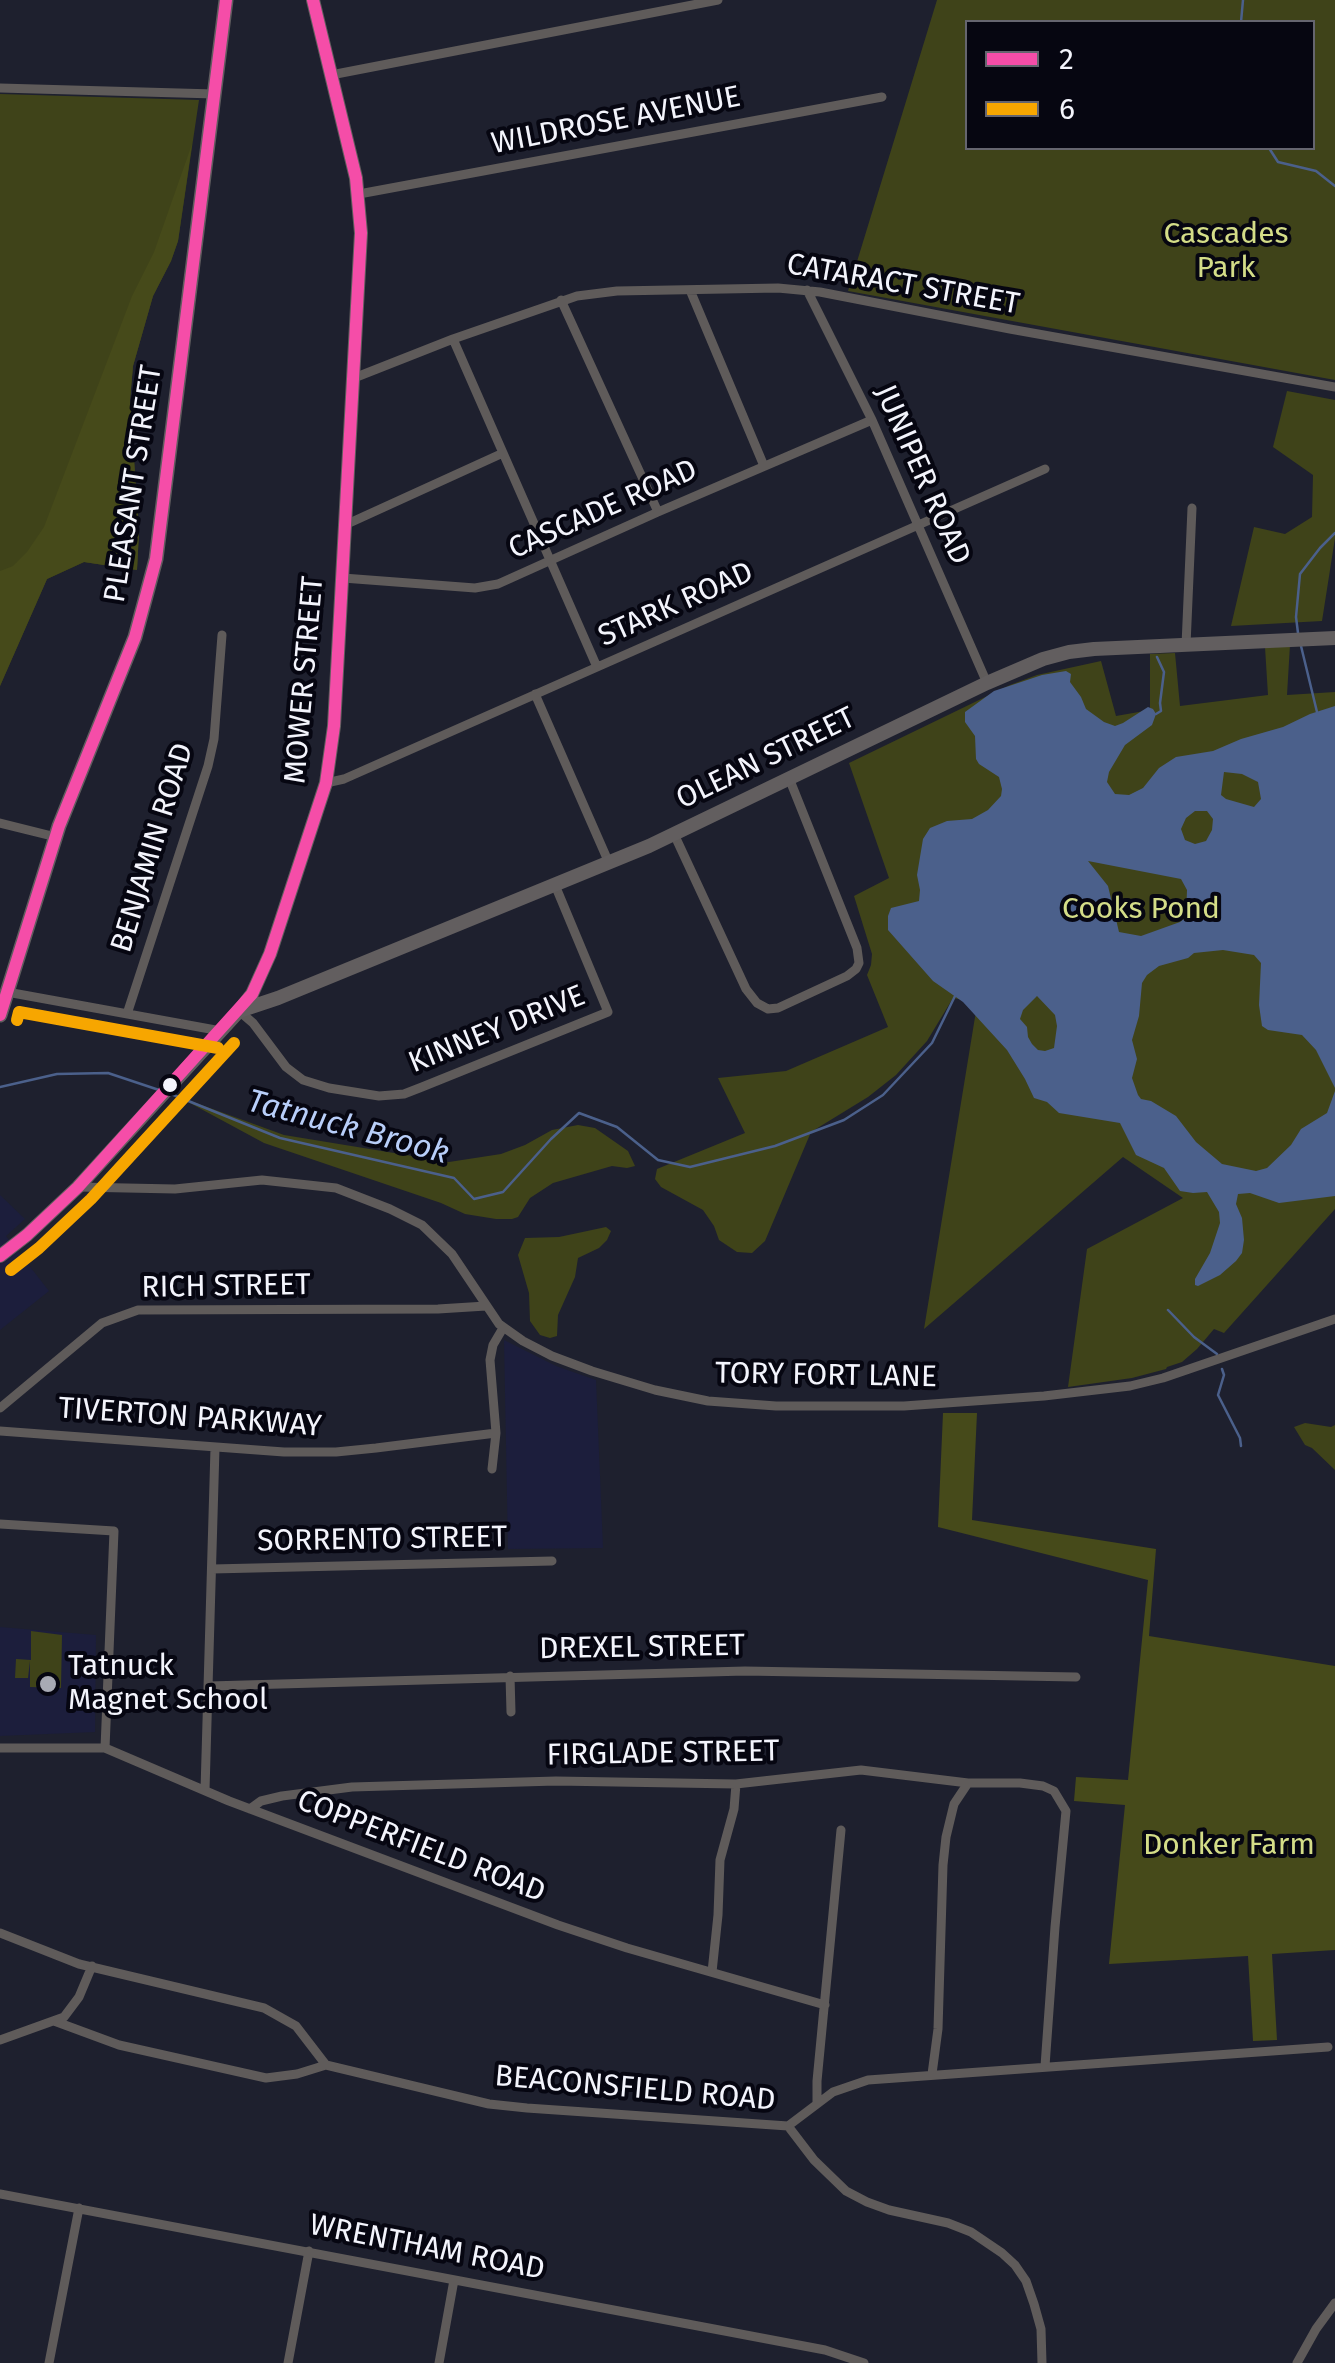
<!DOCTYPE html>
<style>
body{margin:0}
#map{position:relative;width:1335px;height:2363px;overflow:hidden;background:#1e202e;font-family:"Fira Sans",sans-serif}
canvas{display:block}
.legend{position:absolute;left:965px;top:20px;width:350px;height:130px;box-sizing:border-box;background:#060611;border:2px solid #65656f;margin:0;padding:12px 18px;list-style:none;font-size:30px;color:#f3f4fc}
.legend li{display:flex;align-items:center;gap:20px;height:50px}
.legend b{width:50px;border:2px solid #65656f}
</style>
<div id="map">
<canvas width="1335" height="2363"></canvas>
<ul class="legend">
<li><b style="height:12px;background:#f54da8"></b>2</li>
<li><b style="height:12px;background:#f7a600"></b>6</li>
</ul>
</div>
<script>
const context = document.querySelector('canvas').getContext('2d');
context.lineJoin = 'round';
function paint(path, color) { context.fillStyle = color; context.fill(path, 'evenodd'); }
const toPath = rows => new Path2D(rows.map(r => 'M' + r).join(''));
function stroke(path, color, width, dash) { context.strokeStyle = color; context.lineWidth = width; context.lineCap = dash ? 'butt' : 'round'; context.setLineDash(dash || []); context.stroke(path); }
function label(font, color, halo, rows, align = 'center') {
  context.font = font + ' "Fira Sans",sans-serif'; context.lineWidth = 8; context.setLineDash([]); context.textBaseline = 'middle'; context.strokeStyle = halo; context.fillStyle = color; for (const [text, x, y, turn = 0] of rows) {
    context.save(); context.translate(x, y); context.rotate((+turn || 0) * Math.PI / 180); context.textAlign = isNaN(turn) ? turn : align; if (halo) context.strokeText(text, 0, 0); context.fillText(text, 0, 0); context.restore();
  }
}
const built = toPath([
 [0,1195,25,1219,6,1236,49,1291,0,1330],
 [504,1340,556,1366,596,1380,603,1548,508,1549],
 [0,1627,96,1635,95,1732,0,1736]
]);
const green = toPath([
 [937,0,1335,0,1335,380,848,291],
 [1312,22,1312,148,968,148,968,22],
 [0,94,199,100,178,241,171,261,153,296,133,366,130,400,139,532,137,570,84,562,47,579,0,686],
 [1287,391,1335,400,1335,538,1322,621,1231,626,1254,527,1285,534,1312,517,1313,475,1273,447],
 [1290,645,1287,695,1335,692,1335,1209,1224,1333,1214,1329,1197,1349,1182,1362,1167,1367,1166,1369,1132,1378,1068,1387,1087,1249,1183,1198,1123,1157,924,1329,976,1011,963,1000,953,998,927,1041,896,1075,868,1097,811,1132,765,1241,752,1253,737,1252,719,1240,714,1226,703,1210,661,1187,655,1179,657,1169,745,1133,718,1078,786,1071,888,1027,867,975,871,965,872,954,854,896,889,878,849,763,1010,685,1037,675,1101,661,1116,716,1150,710,1150,654,1175,653,1180,706,1268,695,1265,647],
 [177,1096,284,1135,449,1162,501,1154,525,1145,552,1130,578,1125,595,1128,628,1151,635,1166,627,1168,612,1166,553,1183,530,1198,518,1217,512,1219,496,1219,465,1214,441,1203,264,1143],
 [606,1227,611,1231,607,1240,599,1248,578,1258,575,1277,558,1315,557,1336,550,1338,540,1335,530,1321,529,1293,518,1255,525,1238,559,1237],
 [1305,1423,1331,1427,1335,1425,1335,1470,1312,1448,1305,1445,1294,1427],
 [31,1631,62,1635,61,1688,30,1687,30,1661,28,1678,15,1678,16,1659,31,1660]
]);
const forest = toPath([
 [192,144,178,241,171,261,153,296,133,366,130,400,139,532,137,570,84,562,47,579,0,686,0,571,13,566,27,552,44,527,132,296,154,252],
 [943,1413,977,1413,972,1520,1156,1549,1149,1636,1335,1666,1335,1950,1272,1954,1277,2040,1253,2041,1248,1956,1109,1964,1125,1805,1074,1801,1076,1777,1128,1780,1148,1580,938,1527]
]);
const water = toPath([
 [1066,671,1071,674,1070,682,1081,697,1086,709,1104,722,1115,726,1123,723,1148,707,1153,709,1156,714,1152,725,1125,745,1109,772,1107,782,1115,794,1129,795,1143,788,1159,768,1176,757,1213,751,1241,739,1283,727,1310,714,1335,706,1335,1088,1316,1050,1302,1035,1268,1030,1262,1026,1259,1005,1261,963,1254,955,1223,950,1194,953,1188,958,1159,966,1147,975,1142,983,1139,1016,1132,1040,1137,1059,1132,1078,1138,1095,1141,1099,1151,1101,1176,1116,1196,1142,1222,1164,1256,1171,1267,1168,1291,1145,1301,1129,1327,1113,1335,1091,1335,1196,1279,1203,1250,1193,1238,1194,1236,1204,1242,1218,1244,1240,1242,1253,1236,1261,1220,1275,1198,1286,1195,1285,1195,1279,1210,1253,1220,1223,1219,1212,1207,1192,1193,1193,1180,1191,1164,1168,1136,1155,1120,1123,1059,1113,1047,1102,1034,1098,1025,1079,1007,1050,963,1002,933,981,888,930,888,916,891,908,919,901,920,890,917,875,923,839,930,828,947,821,972,819,988,810,1001,796,1002,789,999,777,979,764,976,759,975,736,965,722,965,712,994,691,1042,675],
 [1224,772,1242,774,1258,782,1261,799,1254,807,1226,799,1221,795],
 [1207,811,1213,819,1212,830,1206,841,1195,844,1185,840,1181,829,1186,818,1195,811],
 [1088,861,1181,879,1187,890,1186,917,1180,922,1141,936,1119,932,1108,886],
 [1037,996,1055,1015,1057,1026,1054,1048,1045,1051,1038,1050,1032,1044,1028,1037,1027,1027,1020,1019,1023,1010]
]);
const stream = toPath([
 [1241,22,1243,0],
 [1269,148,1278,162,1316,171,1335,186],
 [1298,633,1296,617,1300,574,1320,548,1335,533],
 [1301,646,1317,712],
 [1156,714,1161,711,1160,703,1164,672,1157,657],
 [0,1087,57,1074,108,1073,159,1090],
 [171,1094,280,1138,454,1178,474,1199,503,1192,551,1139,579,1113,617,1127,658,1160,690,1167,775,1146,844,1120,883,1095,932,1043,955,996],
 [1168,1310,1194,1337,1217,1354],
 [1222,1369,1224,1375,1218,1395,1240,1438,1241,1446]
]);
const street = toPath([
 [331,75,718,0],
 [0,88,215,94],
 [359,194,882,97],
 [690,290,764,466],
 [807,290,872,420,987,683],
 [561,300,658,512],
 [453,339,597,667],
 [354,378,453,339,577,296,617,291,778,288,820,292,1010,329,1335,387],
 [345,525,503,453],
 [343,578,475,588,498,584,658,512,872,420],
 [1186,645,1192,508],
 [535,694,609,863],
 [326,783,344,779,1045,469],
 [0,823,56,837],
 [674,834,746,989,757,1003,768,1009,778,1008,847,976,856,969,859,963,857,948,789,778],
 [7,992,221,1031],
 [239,1011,253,1023,286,1067,303,1080,329,1088,379,1096,404,1094,422,1087,608,1012,555,885],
 [127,1014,208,766,214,739,222,635],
 [78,1187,175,1189,262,1180,336,1188,390,1209,422,1225,452,1254,499,1324,523,1341,552,1356,592,1371,655,1390,708,1401,776,1406,904,1406,1044,1396,1130,1386,1163,1378,1335,1319],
 [0,1408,102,1323,138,1310,438,1309,486,1306],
 [0,1431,284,1452,336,1452,376,1448,496,1433],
 [492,1469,496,1433,490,1360,493,1345,503,1328],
 [0,1524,114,1531,105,1748],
 [212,1569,552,1561],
 [510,1676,511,1712],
 [209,1686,745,1671,1076,1677],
 [0,1748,105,1748,229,1801,558,1925,627,1948,825,2005],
 [205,1790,215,1448],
 [250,1809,261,1801,282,1796,352,1787,556,1781,736,1784,861,1770,968,1783,1020,1783,1043,1786,1054,1791,1066,1811,1055,1927,1045,2066],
 [0,1933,79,1964,264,2008,296,2026,326,2065],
 [712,1972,718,1915,720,1860,734,1809,736,1784],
 [54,2021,119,2045,266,2078,297,2074,326,2065,489,2104,527,2108,788,2126,833,2092,868,2080,1328,2047],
 [0,2040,64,2017,79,1997,92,1966],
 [932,2074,938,2029,943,1865,946,1837,954,1804,968,1783],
 [817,2103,817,2081,841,1830],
 [788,2126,814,2160,846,2191,867,2202,889,2210,948,2223,971,2232,1002,2253,1015,2265,1026,2281,1034,2304,1041,2329,1042,2363],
 [0,2194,825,2350,864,2363],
 [49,2363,79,2208],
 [288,2363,309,2251],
 [439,2363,454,2280],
 [1297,2363,1316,2329,1335,2303]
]);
const secondary = toPath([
 [239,1011,278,998,649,846,987,683,1043,659,1069,652,1094,649,1335,638],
 [0,1256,27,1235,78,1187,239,1011,252,994,270,954,326,783,334,726,361,233,356,178,313,0]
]);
const primary = toPath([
 [0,1015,59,826,135,637,156,559,226,0]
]);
const bus1 = toPath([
 [0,1015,59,826,135,637,156,559,226,0],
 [0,1256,27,1235,78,1187,252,994,270,954,326,783,334,726,361,233,356,178,313,0]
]);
const bus2 = toPath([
 [17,1020,19,1012,218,1048],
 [11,1270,39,1248,91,1199,234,1043]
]);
const markers = [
 [170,1085,9,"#f3f4fc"],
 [48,1684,10,"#a8aab4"]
];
const streetNames = [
 ["WILDROSE AVENUE",616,121,-11],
 ["CATARACT STREET",903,285,10],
 ["JUNIPER ROAD",922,475,66],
 ["PLEASANT STREET",134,484,-81],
 ["CASCADE ROAD",603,510,-24],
 ["STARK ROAD",676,605,-24],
 ["MOWER STREET",305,680,-85],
 ["OLEAN STREET",766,759,-26],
 ["BENJAMIN ROAD",153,848,-73],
 ["KINNEY DRIVE",497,1030,-22],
 ["RICH STREET",226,1287,-1],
 ["TORY FORT LANE",826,1376,1],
 ["TIVERTON PARKWAY",190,1418,4],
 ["SORRENTO STREET",382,1540,-1],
 ["DREXEL STREET",642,1648,-1],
 ["FIRGLADE STREET",663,1754,-1],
 ["COPPERFIELD ROAD",421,1847,21],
 ["BEACONSFIELD ROAD",635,2089,5],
 ["WRENTHAM ROAD",427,2248,11]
];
const parkNames = [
 ["Cascades",1226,235],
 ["Park",1226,269],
 ["Cooks Pond",1141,910],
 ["Donker Farm",1229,1846]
];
const poiNames = [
 ["Tatnuck",68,1667],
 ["Magnet School",68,1701]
];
const waterNames = [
 ["Tatnuck Brook",348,1128,15]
];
paint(built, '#1c1e3c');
paint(green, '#3f4319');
paint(forest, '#464a1a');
paint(water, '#4b608b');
stroke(stream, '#4b608b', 2.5);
stroke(street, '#5f5b5a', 9);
stroke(secondary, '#625e5f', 14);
stroke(primary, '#605c5f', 15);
stroke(bus1, '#f54da8', 12);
stroke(bus2, '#f7a600', 12);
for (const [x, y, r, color] of markers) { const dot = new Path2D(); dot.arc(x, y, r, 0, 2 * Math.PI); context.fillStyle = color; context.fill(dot); stroke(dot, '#060611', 4); }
label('30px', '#f3f4fc', '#060611', streetNames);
label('30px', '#d4dd88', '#060611', parkNames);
label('30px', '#f3f4fc', '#060611', poiNames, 'left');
label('italic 32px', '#b8cef9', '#060611', waterNames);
</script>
